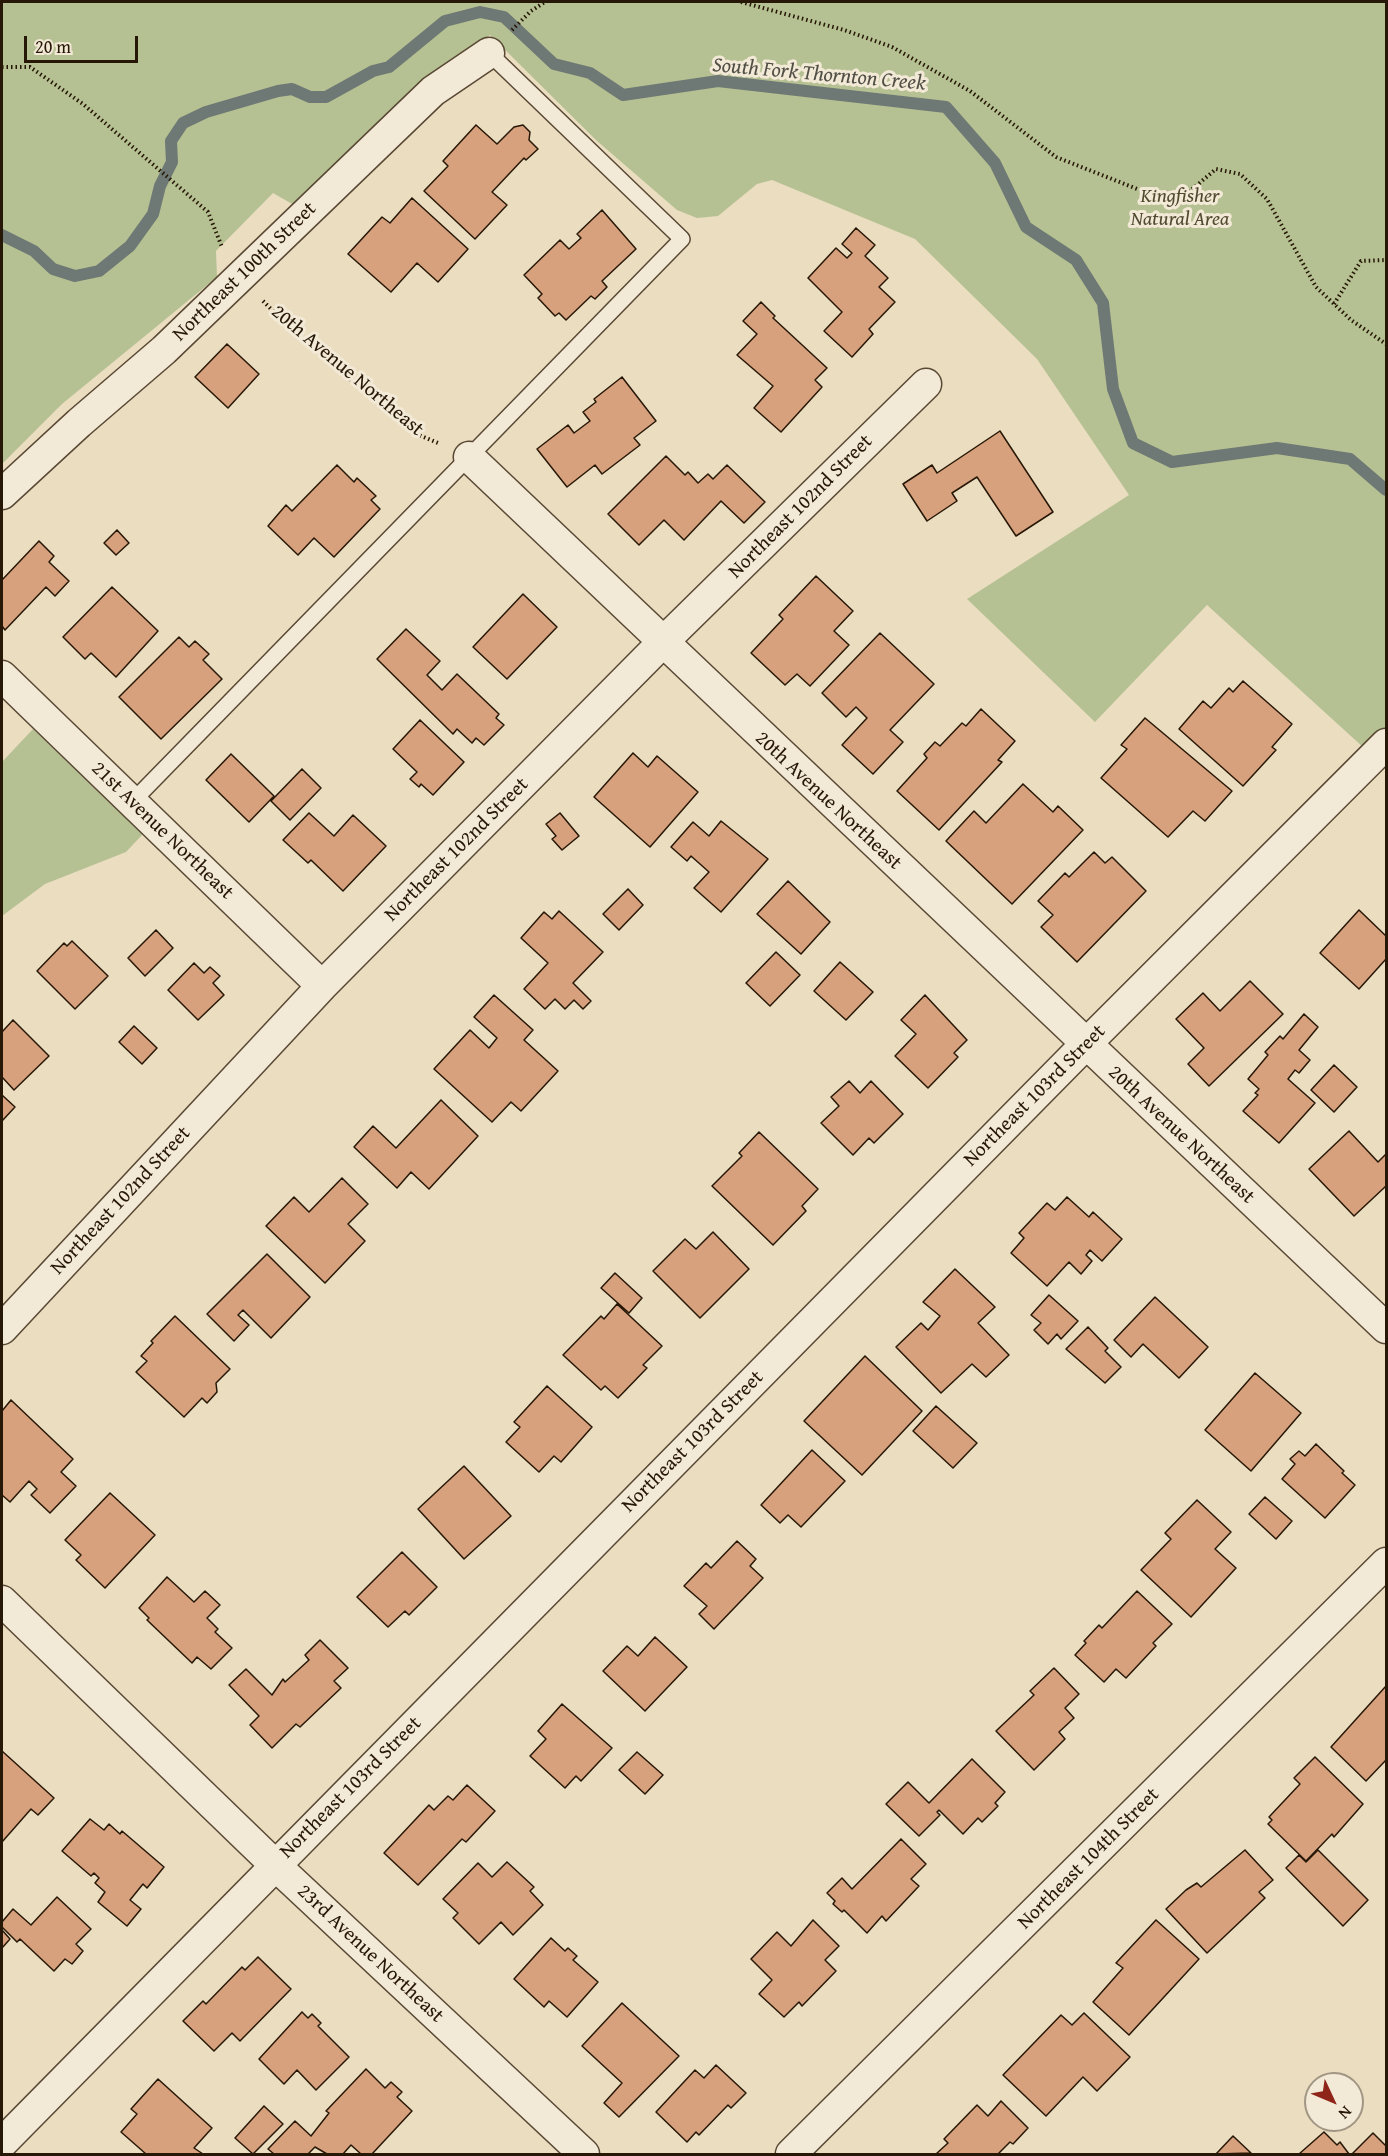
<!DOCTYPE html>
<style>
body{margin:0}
#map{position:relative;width:1388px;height:2156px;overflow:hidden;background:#ebddc0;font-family:"Gentium Book Plus",serif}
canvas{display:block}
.frame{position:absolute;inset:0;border:3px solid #271706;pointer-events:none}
.north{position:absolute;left:1304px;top:2072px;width:60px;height:60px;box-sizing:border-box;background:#f2e9d6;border:2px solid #a19583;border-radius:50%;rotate:134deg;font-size:16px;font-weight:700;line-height:24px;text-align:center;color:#271706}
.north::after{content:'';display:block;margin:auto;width:21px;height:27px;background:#8f2418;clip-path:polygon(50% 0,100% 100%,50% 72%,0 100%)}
.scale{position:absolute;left:24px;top:36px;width:114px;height:27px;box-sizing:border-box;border:3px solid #271706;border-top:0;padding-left:8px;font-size:18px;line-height:21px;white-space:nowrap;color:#271706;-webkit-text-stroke:4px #f2e9d6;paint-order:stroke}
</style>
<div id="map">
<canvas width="1388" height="2156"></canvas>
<div class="frame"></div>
<div class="north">N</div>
<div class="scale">20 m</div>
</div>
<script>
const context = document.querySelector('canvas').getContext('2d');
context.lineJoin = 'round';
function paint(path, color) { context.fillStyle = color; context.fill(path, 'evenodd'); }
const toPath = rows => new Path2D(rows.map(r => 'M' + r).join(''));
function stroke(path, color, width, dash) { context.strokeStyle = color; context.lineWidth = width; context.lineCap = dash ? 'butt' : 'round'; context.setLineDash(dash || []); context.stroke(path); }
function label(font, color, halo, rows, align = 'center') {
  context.font = font + ' "Gentium Book Plus",serif'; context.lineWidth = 6; context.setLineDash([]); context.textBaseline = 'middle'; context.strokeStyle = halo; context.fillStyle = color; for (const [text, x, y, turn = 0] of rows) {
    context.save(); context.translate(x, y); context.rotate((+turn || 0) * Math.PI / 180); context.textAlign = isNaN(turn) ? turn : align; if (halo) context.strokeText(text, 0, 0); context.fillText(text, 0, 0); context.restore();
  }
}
const green = toPath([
 [2,2,1386,2,1386,734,1364,748,1207,605,1095,722,967,599,1129,495,1037,359,915,239,772,180,757,184,718,216,697,218,677,210,597,141,490,35,458,59,294,205,273,193,216,251,217,277,62,404,2,464],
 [33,729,143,834,126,852,45,884,2,916,2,762]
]);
const stream = toPath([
 [2,235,34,251,53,269,75,276,99,271,130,246,153,214,160,186,172,162,171,141,183,123,206,112,278,91,292,89,310,97,326,97,373,71,389,67,445,21,480,12,504,17,554,64,590,73,623,95,718,81,946,107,995,163,1026,227,1076,260,1103,303,1113,389,1133,443,1172,462,1277,448,1350,459,1386,490]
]);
const building = toPath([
 [476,125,497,144,514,127,523,125,530,132,529,140,538,149,526,160,524,158,492,192,507,205,475,239,424,191,448,166,443,161,476,125],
 [412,198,468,249,438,282,417,263,391,292,348,254,382,217,390,223,412,198],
 [602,210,636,249,602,281,607,287,595,299,591,296,566,320,559,313,555,316,538,298,542,294,524,275,560,240,569,249,581,238,577,234,602,210],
 [856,228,875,245,865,256,888,278,879,287,895,302,869,329,873,334,852,357,824,331,842,312,808,278,836,248,847,258,852,253,842,244,856,228],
 [761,302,775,316,773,318,827,368,815,380,822,387,781,432,754,408,773,386,737,355,757,334,743,321,761,302],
 [227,344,259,374,228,408,195,377,227,344],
 [622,377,656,421,634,438,640,445,602,474,595,465,567,487,537,449,568,425,574,433,590,421,583,412,596,402,594,399,622,377],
 [1000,431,1053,512,1016,536,977,477,952,493,957,501,927,521,903,484,932,465,937,473,1000,431],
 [666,456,685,475,688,472,698,483,708,474,713,479,727,465,765,502,744,523,721,501,684,540,664,520,639,545,608,514,666,456],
 [337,465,354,482,357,478,376,496,371,500,380,509,334,557,314,538,298,555,268,526,286,505,292,511,337,465],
 [117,530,129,543,116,555,104,543,117,530],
 [39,541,54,556,49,562,69,581,55,596,46,587,5,630,2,626,2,580,39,541],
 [816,576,853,611,834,631,849,645,810,686,797,674,785,685,751,653,783,619,779,615,816,576],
 [112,587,158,631,116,677,91,653,85,659,63,637,112,587],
 [523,594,557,627,507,679,473,647,523,594],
 [406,629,440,661,427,675,442,690,457,674,499,714,496,718,504,725,484,745,476,738,472,743,457,729,453,734,377,659,406,629],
 [880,633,934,684,890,730,903,742,873,774,842,745,867,718,856,707,846,717,822,693,880,633],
 [179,637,189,647,195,641,209,654,203,660,222,679,161,739,119,697,179,637],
 [1243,681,1292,724,1272,747,1276,750,1243,786,1179,729,1203,701,1211,708,1229,688,1233,692,1243,681],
 [981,709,1015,741,998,760,1002,762,939,830,897,791,927,758,924,754,935,742,940,746,962,723,966,726,981,709],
 [1145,718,1232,791,1205,821,1193,811,1168,837,1101,778,1127,749,1121,745,1145,718],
 [420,720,464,762,433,795,421,784,419,787,410,779,417,772,393,749,420,720],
 [633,753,648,767,657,756,698,792,650,847,594,797,633,753],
 [231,754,274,796,249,822,206,780,231,754],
 [302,769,321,788,290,820,271,801,302,769],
 [1023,784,1053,812,1058,806,1083,830,1012,904,946,841,974,811,986,823,1023,784],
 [309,813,334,836,353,815,386,846,343,891,311,860,308,863,283,840,309,813],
 [560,813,579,836,562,850,552,839,556,836,546,824,560,813],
 [721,821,768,859,721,912,694,888,709,872,691,856,687,861,671,847,693,822,709,836,721,821],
 [1094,852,1105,863,1112,857,1146,891,1077,962,1041,927,1053,915,1038,901,1065,873,1069,877,1094,852],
 [788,881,830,922,801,954,757,914,788,881],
 [628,889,643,905,619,930,603,914,628,889],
 [1359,910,1386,936,1386,959,1359,989,1320,953,1359,910],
 [559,911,603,952,573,983,591,1001,583,1009,574,1000,565,1009,555,999,545,1009,524,989,548,963,521,938,544,912,552,919,559,911],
 [156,930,173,948,145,976,128,958,156,930],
 [72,941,108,976,75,1009,37,971,64,943,67,946,72,941],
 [776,952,800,975,770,1006,746,983,776,952],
 [840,962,873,992,846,1020,814,991,840,962],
 [194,963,204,973,210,967,220,976,213,983,224,995,198,1020,168,990,194,963],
 [1250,981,1283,1014,1209,1086,1188,1064,1204,1048,1176,1019,1203,993,1220,1011,1250,981],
 [494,995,533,1030,524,1040,558,1071,521,1111,511,1102,492,1122,434,1069,470,1030,489,1048,497,1038,474,1017,494,995],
 [925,995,967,1040,954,1053,958,1057,928,1088,895,1056,916,1034,901,1020,925,995],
 [1304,1014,1318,1027,1299,1050,1310,1060,1299,1073,1295,1070,1288,1079,1315,1103,1279,1143,1243,1111,1258,1095,1255,1093,1259,1089,1248,1079,1268,1055,1265,1052,1280,1036,1283,1039,1304,1014],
 [13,1020,49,1056,14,1090,2,1077,2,1032,13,1020],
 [134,1026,157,1048,142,1064,119,1042,134,1026],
 [1334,1065,1357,1087,1334,1112,1311,1090,1334,1065],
 [849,1081,860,1093,871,1081,903,1114,874,1143,869,1138,853,1155,821,1123,839,1106,831,1097,849,1081],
 [2,1095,15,1107,2,1121,2,1095],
 [441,1100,478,1136,429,1189,411,1172,397,1188,354,1147,373,1126,396,1148,441,1100],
 [1349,1131,1378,1162,1386,1154,1386,1186,1354,1216,1309,1169,1349,1131],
 [759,1132,818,1189,802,1206,806,1211,773,1245,712,1186,742,1156,739,1153,759,1132],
 [342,1178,368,1204,348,1224,365,1241,325,1283,266,1226,294,1197,309,1212,342,1178],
 [1067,1197,1089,1217,1093,1212,1122,1239,1102,1261,1090,1250,1086,1255,1092,1261,1081,1274,1069,1262,1047,1286,1011,1253,1024,1238,1019,1233,1047,1203,1055,1210,1067,1197],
 [713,1232,749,1269,700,1318,653,1271,685,1239,696,1249,713,1232],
 [267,1254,310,1297,271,1338,243,1310,238,1315,249,1325,234,1341,207,1314,267,1254],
 [955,1269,995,1307,978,1323,1009,1355,986,1377,972,1364,941,1393,896,1347,921,1323,928,1330,940,1316,923,1302,955,1269],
 [615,1273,642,1298,629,1313,601,1288,615,1273],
 [1049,1295,1078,1321,1061,1339,1057,1334,1048,1344,1034,1330,1041,1323,1031,1315,1049,1295],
 [1155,1297,1208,1347,1179,1378,1143,1344,1131,1357,1114,1340,1155,1297],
 [617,1304,662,1346,643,1365,647,1368,618,1398,605,1386,601,1390,563,1355,601,1316,604,1319,617,1304],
 [175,1316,230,1369,216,1383,217,1392,207,1403,202,1398,184,1417,136,1372,147,1361,141,1356,153,1343,151,1341,175,1316],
 [1088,1327,1108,1348,1105,1351,1121,1367,1105,1383,1066,1349,1088,1327],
 [865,1356,922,1411,862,1475,804,1421,865,1356],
 [1255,1373,1301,1413,1251,1471,1205,1430,1255,1373],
 [547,1386,592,1427,561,1462,554,1456,539,1472,506,1442,520,1427,514,1422,547,1386],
 [11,1400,73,1459,61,1472,76,1486,50,1513,31,1495,37,1489,29,1481,10,1502,2,1495,2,1411,11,1400],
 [936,1406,977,1443,953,1468,913,1431,936,1406],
 [1316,1444,1344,1471,1342,1473,1355,1485,1325,1518,1282,1479,1295,1464,1290,1459,1299,1451,1305,1456,1316,1444],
 [812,1450,845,1481,801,1527,788,1515,780,1523,761,1505,812,1450],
 [464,1466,511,1516,464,1559,418,1509,464,1466],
 [110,1493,155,1535,105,1588,76,1560,81,1555,65,1540,110,1493],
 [1265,1497,1292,1521,1276,1539,1249,1514,1265,1497],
 [1197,1500,1231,1532,1215,1549,1236,1568,1191,1617,1141,1570,1171,1539,1165,1533,1197,1500],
 [737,1541,756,1559,750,1566,763,1578,714,1629,699,1614,707,1606,684,1586,706,1563,711,1568,737,1541],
 [402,1552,437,1587,409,1615,405,1611,388,1627,357,1597,402,1552],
 [167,1577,194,1602,205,1591,220,1605,207,1618,218,1629,215,1632,232,1648,211,1669,197,1657,192,1663,147,1620,149,1618,139,1608,167,1577],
 [1137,1591,1172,1624,1153,1643,1156,1646,1126,1678,1116,1669,1104,1682,1075,1655,1086,1643,1084,1641,1099,1625,1102,1628,1137,1591],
 [655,1637,687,1667,645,1711,603,1671,627,1646,638,1656,655,1637],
 [320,1640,348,1668,334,1681,341,1688,300,1727,296,1724,272,1748,250,1725,259,1716,229,1685,246,1669,272,1695,283,1679,285,1682,309,1660,305,1655,320,1640],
 [1054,1668,1079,1694,1065,1708,1074,1718,1059,1732,1065,1739,1034,1770,996,1731,1034,1695,1030,1691,1054,1668],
 [1386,1686,1386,1760,1366,1781,1331,1747,1386,1686],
 [562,1704,612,1748,581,1781,576,1776,565,1788,530,1756,546,1739,538,1731,562,1704],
 [2,1751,54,1798,38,1815,31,1809,2,1842,2,1751],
 [637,1752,663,1775,645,1794,619,1770,637,1752],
 [1315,1757,1363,1804,1334,1837,1332,1834,1306,1861,1268,1824,1272,1820,1269,1817,1300,1784,1294,1778,1315,1757],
 [972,1759,1005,1792,995,1803,998,1806,982,1822,978,1818,963,1834,939,1810,937,1812,940,1815,919,1836,886,1804,908,1782,929,1803,972,1759],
 [467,1785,495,1811,466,1842,462,1839,418,1885,384,1853,429,1805,434,1810,448,1796,453,1800,467,1785],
 [90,1819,104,1830,109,1824,120,1834,122,1831,164,1867,147,1888,143,1884,130,1900,141,1909,127,1926,98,1902,105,1892,95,1883,99,1878,94,1873,91,1876,62,1851,90,1819],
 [901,1839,926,1864,911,1879,919,1886,886,1921,882,1916,867,1933,844,1910,842,1912,833,1904,835,1901,827,1893,842,1878,852,1889,901,1839],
 [1245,1850,1273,1880,1259,1892,1265,1898,1207,1953,1166,1909,1186,1890,1197,1883,1201,1887,1245,1850],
 [1318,1850,1368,1900,1343,1926,1286,1868,1299,1855,1306,1862,1318,1850],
 [507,1862,534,1887,530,1891,543,1905,513,1935,501,1922,479,1944,453,1918,458,1913,443,1899,478,1863,492,1877,507,1862],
 [57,1897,91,1929,76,1944,83,1951,72,1964,65,1959,54,1971,20,1939,17,1942,2,1927,2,1922,13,1909,31,1925,57,1897],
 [813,1920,839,1946,825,1960,836,1971,802,2006,799,2002,784,2017,759,1994,772,1980,751,1959,777,1932,791,1946,813,1920],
 [1156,1920,1199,1959,1129,2035,1093,2002,1123,1968,1116,1963,1156,1920],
 [2,1930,10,1939,2,1948,2,1930],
 [551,1938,565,1951,568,1948,577,1956,573,1960,598,1982,567,2017,549,2001,544,2007,514,1979,551,1938],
 [258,1957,291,1989,240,2041,232,2033,214,2051,183,2021,203,2001,206,2004,242,1967,245,1970,258,1957],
 [622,2003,679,2056,619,2117,604,2103,622,2083,582,2046,622,2003],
 [302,2012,308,2018,312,2014,321,2023,318,2026,349,2057,316,2090,297,2070,284,2084,259,2059,302,2012],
 [1084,2013,1130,2057,1097,2091,1083,2077,1046,2116,1003,2075,1061,2015,1072,2025,1084,2013],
 [716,2065,746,2093,731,2108,728,2105,699,2135,696,2132,687,2142,656,2112,695,2070,704,2078,716,2065],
 [366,2069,385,2088,391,2082,402,2092,397,2097,412,2111,372,2154,361,2154,351,2145,343,2154,327,2154,315,2147,308,2154,274,2154,268,2149,295,2121,311,2136,329,2113,326,2111,366,2069],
 [158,2079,212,2128,194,2148,203,2154,146,2154,121,2132,137,2114,131,2109,158,2079],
 [1001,2101,1028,2128,1013,2144,1010,2142,998,2154,936,2154,948,2143,944,2139,977,2105,988,2116,1001,2101],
 [264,2106,283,2124,253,2154,235,2138,264,2106],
 [1324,2132,1337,2145,1340,2142,1349,2154,1299,2154,1324,2132],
 [1373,2133,1386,2146,1386,2154,1352,2154,1373,2133],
 [1233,2136,1251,2153,1216,2154,1233,2136]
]);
const path = toPath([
 [741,2,844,30,892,47,970,91,1056,157,1150,194,1190,191,1216,169,1240,174,1267,199,1316,287,1351,320,1386,344],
 [512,30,531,11,545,2],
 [2,67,30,67,83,104,208,212,222,247],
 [263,301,293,331,414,433,438,443],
 [1334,304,1361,261,1386,260]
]);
const lane = toPath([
 [132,802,682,239,489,53]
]);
const street = toPath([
 [469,457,1386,1328],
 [2,494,79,423,164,350,433,91,489,53],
 [2,676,322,986],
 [2,1329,322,986,662,643,926,384],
 [2,1601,275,1865,584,2154],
 [2,2143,1085,1045,1386,744],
 [791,2154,1386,1563]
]);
const parkNames = [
 ["Kingfisher",1180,197],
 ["Natural Area",1180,220]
];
const streetNames = [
 ["Northeast 100th Street",245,272,-44],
 ["20th Avenue Northeast",347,371,40],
 ["Northeast 102nd Street",801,507,-45],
 ["20th Avenue Northeast",828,801,43],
 ["21st Avenue Northeast",162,831,44],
 ["Northeast 102nd Street",457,850,-45],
 ["Northeast 103rd Street",1035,1096,-45],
 ["20th Avenue Northeast",1181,1135,43],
 ["Northeast 102nd Street",121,1201,-47],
 ["Northeast 103rd Street",693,1442,-45],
 ["Northeast 103rd Street",351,1788,-45],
 ["Northeast 104th Street",1089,1859,-45],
 ["23rd Avenue Northeast",370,1954,43]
];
const waterNames = [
 ["South Fork Thornton Creek",819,75,5]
];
paint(green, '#b6c193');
stroke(stream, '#6e7874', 12);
paint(building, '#d8a17e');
stroke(building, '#271706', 1.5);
stroke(lane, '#584834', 18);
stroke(street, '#584834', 33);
stroke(path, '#271706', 4, [1.5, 3]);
stroke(lane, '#f2e9d6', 15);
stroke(street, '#f2e9d6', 30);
label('italic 20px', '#524a30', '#f2e9d6', parkNames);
label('20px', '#271706', '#f2e9d6', streetNames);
label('italic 21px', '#514f46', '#f2e9d6', waterNames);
</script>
